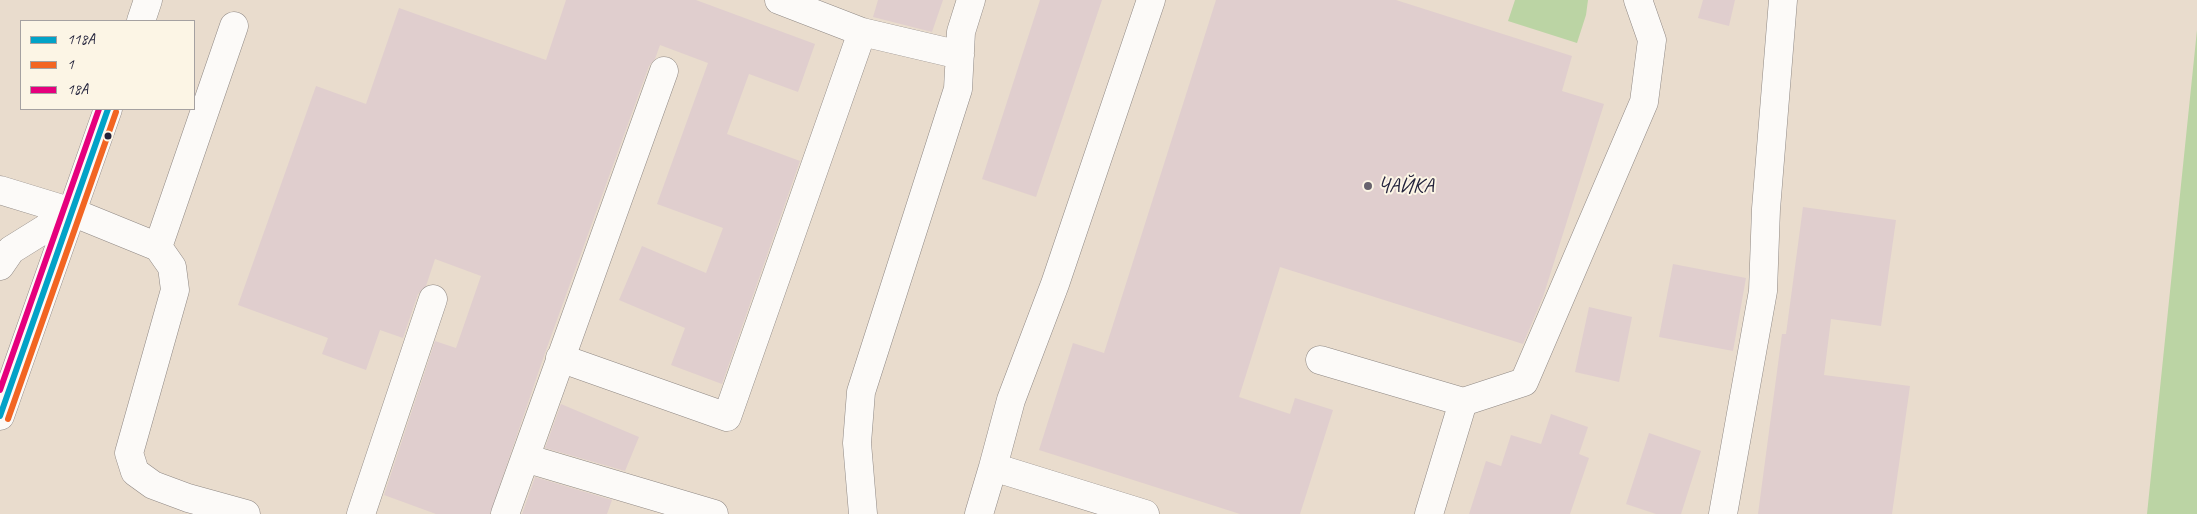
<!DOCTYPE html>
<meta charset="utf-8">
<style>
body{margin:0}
#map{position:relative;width:2197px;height:514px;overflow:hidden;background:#e9dccd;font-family:Caveat,sans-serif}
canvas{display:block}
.legend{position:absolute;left:20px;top:20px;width:175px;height:90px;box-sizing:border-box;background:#fcf5e5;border:1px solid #a5a1a1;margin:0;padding:6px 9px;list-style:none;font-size:15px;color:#22223b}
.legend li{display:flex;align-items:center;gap:10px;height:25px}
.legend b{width:25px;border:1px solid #a5a1a1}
</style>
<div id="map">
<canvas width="2197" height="514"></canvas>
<ul class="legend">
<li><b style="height:6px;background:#02a2c7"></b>118А</li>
<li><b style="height:6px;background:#f26522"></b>1</li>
<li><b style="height:6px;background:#e5007d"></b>18А</li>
</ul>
</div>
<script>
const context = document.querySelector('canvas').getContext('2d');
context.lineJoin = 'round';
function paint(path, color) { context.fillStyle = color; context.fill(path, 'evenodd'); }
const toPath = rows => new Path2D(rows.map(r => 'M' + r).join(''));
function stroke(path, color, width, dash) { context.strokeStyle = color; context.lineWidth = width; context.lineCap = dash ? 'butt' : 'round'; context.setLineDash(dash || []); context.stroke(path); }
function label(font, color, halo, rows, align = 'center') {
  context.font = font + ' Caveat,sans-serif'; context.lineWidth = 4; context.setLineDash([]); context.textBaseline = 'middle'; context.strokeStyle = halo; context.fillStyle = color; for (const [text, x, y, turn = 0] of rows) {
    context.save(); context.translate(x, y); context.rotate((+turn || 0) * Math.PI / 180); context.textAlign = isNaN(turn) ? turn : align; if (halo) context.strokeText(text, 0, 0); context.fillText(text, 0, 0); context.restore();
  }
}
const green = toPath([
 [1515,0,1588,0,1586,15,1577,43,1508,21],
 [2197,30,2197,514,2147,514]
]);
const building = toPath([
 [566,0,696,0,815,44,798,92,749,74,727,134,800,161,722,384,671,365,685,328,619,300,642,246,706,273,723,228,657,204,708,63,660,45,655,59,649,66,545,353,490,514,436,514,384,495,435,341,456,348,481,276,435,259,426,286,418,294,403,338,380,330,366,370,322,354,328,338,238,305,316,86,366,104,399,8,546,60],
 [878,0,943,0,932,32,873,17],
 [1040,0,1102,0,1036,197,982,179],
 [1216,0,1396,0,1572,56,1562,91,1604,104,1543,297,1523,344,1280,267,1239,397,1290,414,1295,398,1333,410,1300,514,1240,514,1039,450,1073,343,1104,353],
 [1703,0,1735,0,1729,26,1698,18],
 [1803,207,1896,220,1881,326,1831,319,1824,375,1910,386,1892,514,1758,514,1782,334,1786,334],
 [1673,264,1746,278,1733,351,1659,337],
 [1589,307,1632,317,1619,382,1575,372],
 [561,404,639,437,625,471,545,448],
 [1551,414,1588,427,1579,454,1589,458,1570,514,1469,514,1486,461,1501,466,1511,435,1541,444],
 [1649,433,1701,451,1681,514,1656,514,1626,504],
 [535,477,612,500,607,514,522,514]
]);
const minor = toPath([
 [779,0,862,32,960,55],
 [0,190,72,212,158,247,172,267,175,290,129,453,135,472,153,485,188,498,246,514],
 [158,247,234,26],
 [0,266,11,250,72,212],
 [560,358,727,417,862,32],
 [1320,360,1463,402],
 [525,458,714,514],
 [361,514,433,299],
 [505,514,664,71],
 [863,514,857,443,861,392,958,89,961,32,971,0],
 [979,514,993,467],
 [1145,514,993,467,1011,400,1055,284,1151,0],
 [1429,514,1463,402,1524,382,1644,102,1652,40,1638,0],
 [1723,514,1763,291,1766,209,1783,0]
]);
const major = toPath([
 [141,21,148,0],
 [0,416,108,109]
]);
const bus1 = toPath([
 [0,416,108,109]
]);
const bus2 = toPath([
 [8,419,116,112]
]);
const bus3 = toPath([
 [0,390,99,109]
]);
const markers = [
 [108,136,4.5,"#22223b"],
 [1368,186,5,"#68636e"]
];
const poiNames = [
 ["ЧАЙКА",1378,186]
];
paint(green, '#bbd4a4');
paint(building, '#e0cece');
stroke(minor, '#8f8884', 29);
stroke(major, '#8f8884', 29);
stroke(minor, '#fcfaf8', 28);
stroke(major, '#fcfaf8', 28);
stroke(bus1, '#02a2c7', 6);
stroke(bus2, '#f26522', 6);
stroke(bus3, '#e5007d', 6);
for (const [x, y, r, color] of markers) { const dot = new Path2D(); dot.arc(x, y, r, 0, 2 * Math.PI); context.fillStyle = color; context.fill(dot); stroke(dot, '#fcf5e5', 2); }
label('21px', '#22223b', '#fcf5e5', poiNames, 'left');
</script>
